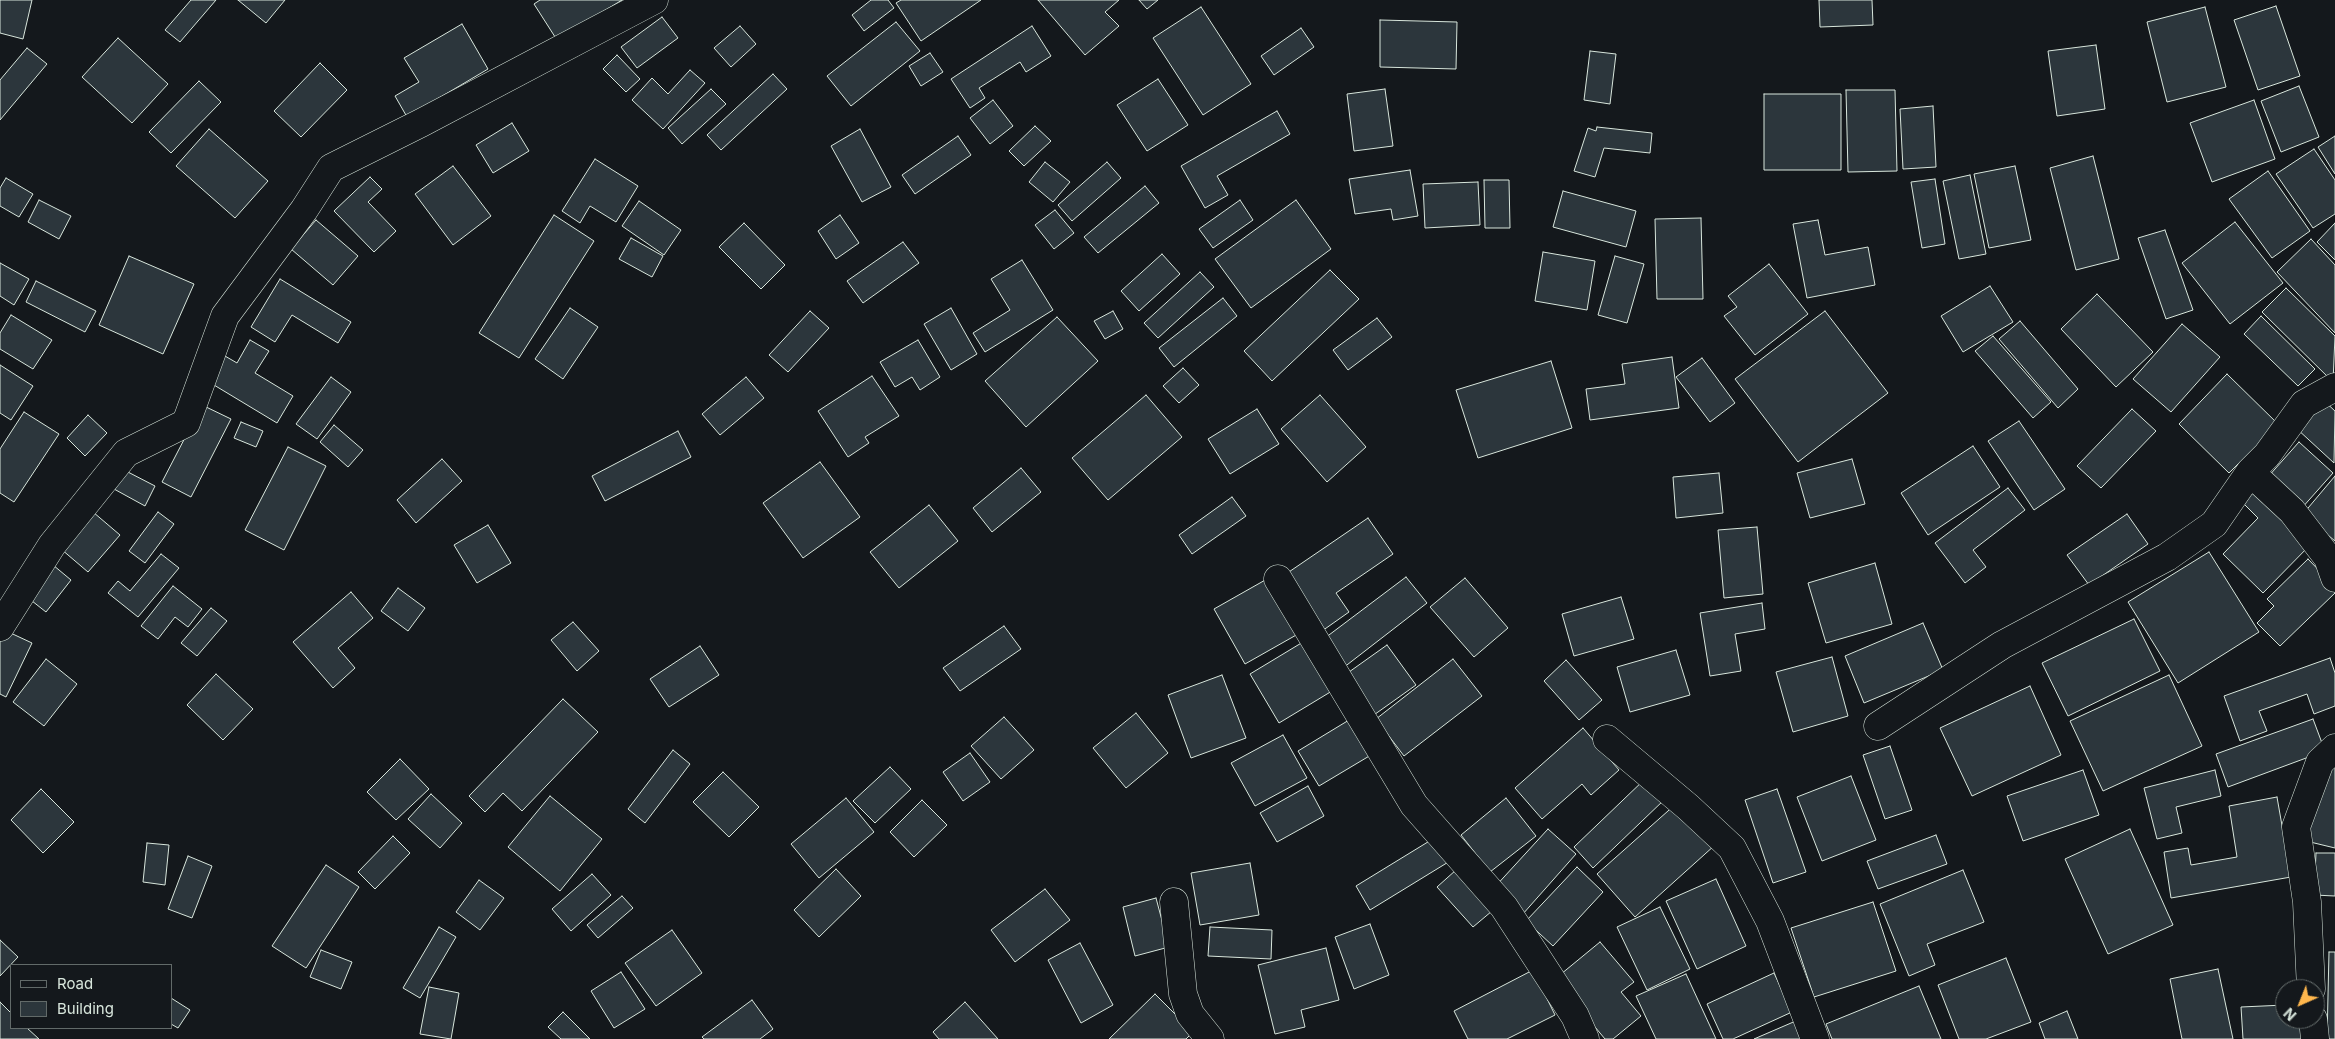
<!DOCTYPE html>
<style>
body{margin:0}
#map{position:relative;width:2335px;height:1039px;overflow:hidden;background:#14181c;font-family:Inter,sans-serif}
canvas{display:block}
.legend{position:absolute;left:10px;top:964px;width:162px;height:65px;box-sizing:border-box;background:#14181c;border:1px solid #626a69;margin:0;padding:6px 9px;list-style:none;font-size:15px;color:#d8e6dc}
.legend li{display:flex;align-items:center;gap:10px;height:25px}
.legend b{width:25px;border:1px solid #626a69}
.north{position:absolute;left:2275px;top:979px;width:50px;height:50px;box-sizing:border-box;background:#14181c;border:1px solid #626a69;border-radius:50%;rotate:224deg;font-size:14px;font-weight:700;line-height:20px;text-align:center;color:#d8e6dc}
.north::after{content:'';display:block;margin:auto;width:18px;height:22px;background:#ffb74d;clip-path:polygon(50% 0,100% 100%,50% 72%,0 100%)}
</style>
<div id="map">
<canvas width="2335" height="1039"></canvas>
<ul class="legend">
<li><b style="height:6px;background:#14181c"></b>Road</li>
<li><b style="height:14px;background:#2c363c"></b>Building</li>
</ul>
<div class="north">N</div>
</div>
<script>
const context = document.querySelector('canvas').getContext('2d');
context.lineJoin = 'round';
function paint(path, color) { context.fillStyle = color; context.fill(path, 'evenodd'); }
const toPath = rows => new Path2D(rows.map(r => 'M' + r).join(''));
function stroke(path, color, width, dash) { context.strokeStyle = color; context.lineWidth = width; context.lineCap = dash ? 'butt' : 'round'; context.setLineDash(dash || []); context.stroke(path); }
const building = toPath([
 [0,0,32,0,23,39,0,33,0,0],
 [191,0,216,0,180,42,165,30,191,0],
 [238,0,285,0,266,23,238,0],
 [540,0,622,0,557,40,534,4,540,0],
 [871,0,888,0,894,8,864,31,852,15,871,0],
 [901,0,981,0,921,41,896,3,901,0],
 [1038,0,1119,0,1105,12,1119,26,1085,55,1038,0],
 [1139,0,1158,0,1147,9,1139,0],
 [1819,0,1872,0,1873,25,1820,27,1819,0],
 [2276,6,2300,76,2258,90,2234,20,2276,6],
 [1201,7,1251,84,1203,115,1153,38,1201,7],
 [2205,7,2226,87,2167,102,2147,22,2205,7],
 [662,17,678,38,637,68,621,47,662,17],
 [1380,20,1457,22,1456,69,1380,67,1380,20],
 [896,22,920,51,851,106,827,76,896,22],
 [462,24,488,69,407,117,395,96,419,82,404,58,462,24],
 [740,26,756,44,731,67,714,48,740,26],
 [1032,26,1051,56,1026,72,1020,62,979,88,985,98,970,108,951,79,1032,26],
 [1301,28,1314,47,1274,75,1261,56,1301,28],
 [118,38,168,84,132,123,82,77,118,38],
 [2096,45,2105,109,2057,116,2048,51,2096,45],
 [27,48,47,64,0,120,0,80,27,48],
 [1590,51,1616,54,1610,104,1584,100,1590,51],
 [930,53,943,72,921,86,909,66,930,53],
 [617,55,640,79,626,92,603,69,617,55],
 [320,63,347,90,301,137,274,111,320,63],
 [690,70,705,83,663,129,632,100,652,78,668,94,690,70],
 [773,74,787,89,721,150,707,135,773,74],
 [1158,79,1188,125,1147,151,1117,105,1158,79],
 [199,81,221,102,171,153,149,132,199,81],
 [2299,86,2319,137,2281,152,2261,101,2299,86],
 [711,89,726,104,682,144,668,128,711,89],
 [1385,89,1393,146,1354,151,1347,94,1385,89],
 [1846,90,1895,90,1897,171,1848,172,1846,90],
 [1764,94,1841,94,1841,170,1764,170,1764,94],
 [993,100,1013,126,990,144,970,118,993,100],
 [2254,100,2275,159,2212,182,2190,123,2254,100],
 [1933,106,1936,167,1903,169,1900,109,1933,106],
 [1277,111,1290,134,1217,176,1228,195,1205,208,1181,166,1277,111],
 [512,123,529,151,493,173,476,145,512,123],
 [1035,126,1051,141,1024,166,1009,151,1035,126],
 [1597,127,1652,133,1650,153,1604,148,1595,177,1574,171,1588,128,1596,131,1597,127],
 [209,129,268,181,235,218,176,166,209,129],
 [860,129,891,187,862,202,831,146,860,129],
 [958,136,971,155,915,194,902,175,958,136],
 [2335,136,2335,174,2318,147,2335,136],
 [2314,149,2335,180,2335,214,2313,228,2276,174,2314,149],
 [2093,156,2119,259,2076,270,2050,168,2093,156],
 [595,159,638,186,616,222,590,206,580,223,562,211,595,159],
 [1045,162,1070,182,1053,202,1029,182,1045,162],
 [1107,162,1121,178,1072,221,1058,205,1107,162],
 [453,166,491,216,453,245,415,194,453,166],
 [2015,166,2031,240,1989,248,1974,174,2015,166],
 [1410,170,1418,216,1393,220,1391,209,1355,214,1349,179,1410,170],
 [2268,171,2310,231,2272,258,2229,199,2268,171],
 [1970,175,1986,254,1959,259,1943,181,1970,175],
 [370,177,382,189,368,202,396,231,374,252,334,211,370,177],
 [6,178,33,194,19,217,0,206,0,188,6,178],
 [1935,179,1945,244,1922,248,1911,182,1935,179],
 [1484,180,1509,180,1510,228,1485,228,1484,180],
 [1478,182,1480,225,1425,228,1423,184,1478,182],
 [1145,186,1159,203,1098,253,1084,237,1145,186],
 [1563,191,1636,211,1626,247,1553,227,1563,191],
 [39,200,71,216,59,239,28,222,39,200],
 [1240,200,1253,220,1213,248,1199,229,1240,200],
 [1296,200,1331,249,1251,308,1215,259,1296,200],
 [639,201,681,230,664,255,622,226,639,201],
 [1055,210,1074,233,1054,249,1035,225,1055,210],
 [554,215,594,241,519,358,479,333,554,215],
 [840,215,859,243,836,259,818,231,840,215],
 [1701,218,1703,299,1657,299,1655,219,1701,218],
 [316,220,358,256,333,285,291,249,316,220],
 [1818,220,1825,255,1868,247,1875,285,1807,298,1793,224,1818,220],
 [2235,222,2283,283,2230,324,2182,263,2235,222],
 [744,223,785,265,761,289,719,247,744,223],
 [2335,223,2335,260,2317,242,2335,223],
 [2165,230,2193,310,2166,319,2138,238,2165,230],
 [631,238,663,256,652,277,619,259,631,238],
 [2311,239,2335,265,2335,333,2277,272,2311,239],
 [903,242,919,263,863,303,847,281,903,242],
 [1543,252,1595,261,1587,310,1535,301,1543,252],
 [1162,254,1180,274,1139,311,1121,291,1162,254],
 [129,256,194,284,163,354,99,325,129,256],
 [1615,256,1644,264,1627,323,1598,315,1615,256],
 [1022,260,1053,310,985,352,973,333,1010,310,991,279,1022,260],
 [0,263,29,279,14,305,0,296,0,263],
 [1769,264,1808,314,1755,355,1724,316,1737,307,1728,296,1769,264],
 [1330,270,1359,299,1272,381,1244,351,1330,270],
 [1200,272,1214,287,1158,338,1144,323,1200,272],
 [280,279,351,322,338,343,292,315,275,342,251,327,280,279],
 [36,281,96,311,85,332,26,302,36,281],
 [1990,286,2013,322,1963,352,1941,316,1990,286],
 [2286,288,2335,336,2333,382,2262,312,2286,288],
 [2097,294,2153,352,2116,387,2061,329,2097,294],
 [1223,298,1237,316,1174,367,1159,348,1223,298],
 [570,308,598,327,563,379,535,359,570,308],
 [951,308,977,354,951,370,924,324,951,308],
 [810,311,829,328,788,372,769,355,810,311],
 [1113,311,1123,329,1105,339,1094,321,1113,311],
 [1825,311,1888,393,1798,462,1735,379,1825,311],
 [11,315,52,340,33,369,0,349,0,333,11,315],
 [2261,316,2315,369,2298,386,2244,334,2261,316],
 [1057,317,1098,361,1026,427,985,381,1057,317],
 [1377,318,1392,337,1348,370,1333,350,1377,318],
 [2020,321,2078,389,2058,408,1999,339,2020,321],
 [2182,324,2220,357,2171,412,2133,379,2182,324],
 [1993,336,2051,402,2033,418,1975,351,1993,336],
 [250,340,269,351,255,373,293,396,277,423,209,382,225,356,237,363,250,340],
 [918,340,940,377,920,390,912,377,895,387,880,362,918,340],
 [1672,357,1679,408,1590,420,1586,389,1625,384,1622,364,1672,357],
 [1702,358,1735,403,1710,422,1676,377,1702,358],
 [1551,361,1572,428,1478,458,1456,390,1551,361],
 [0,365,33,386,11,420,0,413,0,365],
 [1183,368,1199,385,1179,403,1163,386,1183,368],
 [2227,374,2278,424,2229,473,2179,424,2227,374],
 [872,376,899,416,865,437,869,443,848,457,818,411,872,376],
 [331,377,351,392,317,439,296,424,331,377],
 [746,377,764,398,720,435,702,414,746,377],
 [1146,395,1182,437,1108,500,1072,458,1146,395],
 [1320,395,1366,447,1327,482,1281,429,1320,395],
 [2322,399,2335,411,2334,463,2296,428,2322,399],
 [202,405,231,419,191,497,162,482,202,405],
 [1257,409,1279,444,1230,474,1208,439,1257,409],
 [2132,409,2156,431,2101,488,2077,466,2132,409],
 [24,412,59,434,14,502,0,493,0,449,24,412],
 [88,415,107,433,85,456,67,438,88,415],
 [2019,421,2065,489,2034,510,1988,441,2019,421],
 [241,422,263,431,256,447,234,438,241,422],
 [334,425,363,450,348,467,320,442,334,425],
 [678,431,691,457,605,501,592,476,678,431],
 [2299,442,2333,473,2301,509,2267,478,2299,442],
 [1973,446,2000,487,1928,535,1901,493,1973,446],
 [288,447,326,466,284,550,245,530,288,447],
 [442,459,462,481,416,523,397,500,442,459],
 [1852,459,1865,504,1810,518,1797,473,1852,459],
 [820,462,860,517,803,558,763,503,820,462],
 [1021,468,1041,492,992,532,973,508,1021,468],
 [124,470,155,486,145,506,114,489,124,470],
 [1719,473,1723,513,1676,518,1673,477,1719,473],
 [2335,476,2335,541,2303,514,2335,476],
 [2008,488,2025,510,1973,550,1986,567,1965,583,1935,543,2008,488],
 [2257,489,2312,543,2263,593,2223,554,2258,518,2243,503,2257,489],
 [1232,497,1246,516,1192,554,1179,535,1232,497],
 [929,505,958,541,899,588,870,552,929,505],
 [93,512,120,535,88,572,61,549,93,512],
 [158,512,174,524,145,563,129,551,158,512],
 [2127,514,2148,544,2089,585,2067,555,2127,514],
 [1368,518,1393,554,1336,593,1349,612,1322,631,1283,576,1368,518],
 [488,525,511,563,477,583,454,545,488,525],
 [1757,527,1763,594,1724,598,1718,530,1757,527],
 [2209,552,2259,632,2178,683,2128,602,2209,552],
 [161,554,179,568,138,617,108,593,118,581,130,591,161,554],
 [2308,559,2335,587,2335,593,2280,646,2257,623,2274,606,2267,599,2308,559],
 [1875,563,1892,624,1826,643,1808,583,1875,563],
 [53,565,71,580,46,612,27,597,53,565],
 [1406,577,1427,603,1343,668,1321,641,1406,577],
 [1465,578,1508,628,1474,657,1430,607,1465,578],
 [1267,579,1298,634,1245,664,1214,609,1267,579],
 [173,586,202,609,188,627,175,617,158,639,141,626,173,586],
 [398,588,425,608,408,631,381,611,398,588],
 [351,592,373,618,338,648,355,668,333,688,293,642,351,592],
 [1621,597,1634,639,1574,656,1562,614,1621,597],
 [1762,603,1765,629,1735,634,1741,671,1710,676,1700,613,1762,603],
 [211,608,227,621,197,656,181,643,211,608],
 [2134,619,2160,671,2068,716,2042,663,2134,619],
 [573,622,599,651,577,671,551,640,573,622],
 [1923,623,1943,670,1864,703,1845,656,1923,623],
 [1004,626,1021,649,960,691,943,668,1004,626],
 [2,629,32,643,6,697,0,694,0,633,2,629],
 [1303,642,1332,691,1279,723,1250,674,1303,642],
 [1387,645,1416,685,1371,717,1342,677,1387,645],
 [700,646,719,675,669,707,650,679,700,646],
 [1676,650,1690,695,1630,712,1617,667,1676,650],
 [1832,657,1848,716,1793,732,1776,672,1832,657],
 [2330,658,2335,673,2335,706,2314,714,2307,694,2259,711,2267,731,2240,741,2224,696,2330,658],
 [46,659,77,684,44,726,13,702,46,659],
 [1453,659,1482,696,1404,756,1376,719,1453,659],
 [1566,660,1602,700,1579,720,1544,681,1566,660],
 [216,674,253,709,223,740,187,705,216,674],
 [1222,675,1246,738,1191,758,1168,695,1222,675],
 [2169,675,2202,746,2103,791,2070,721,2169,675],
 [2030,686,2061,755,1972,796,1940,728,2030,686],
 [563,699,598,732,522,811,503,793,485,812,469,796,563,699],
 [1136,713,1168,753,1126,788,1093,748,1136,713],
 [1004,717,1034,750,1001,779,971,746,1004,717],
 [1354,717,1376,752,1319,786,1298,751,1354,717],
 [2313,719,2325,751,2228,787,2216,754,2313,719],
 [1583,728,1619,770,1591,795,1582,784,1542,819,1515,788,1583,728],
 [1283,735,1307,778,1255,806,1231,763,1283,735],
 [1890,746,1912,810,1885,819,1863,755,1890,746],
 [673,750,690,764,645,823,628,809,673,750],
 [970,753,990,782,963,801,943,772,970,753],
 [400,759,429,789,396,820,367,792,400,759],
 [2326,764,2335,766,2335,848,2306,841,2326,764],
 [890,767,911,789,875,823,853,801,890,767],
 [2083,770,2099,815,2023,841,2007,796,2083,770],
 [2215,770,2221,796,2176,807,2182,833,2157,839,2144,788,2215,770],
 [723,772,759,807,729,837,693,802,723,772],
 [1851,776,1876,840,1822,861,1797,797,1851,776],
 [1646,778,1665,799,1593,868,1574,847,1646,778],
 [1308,786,1324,816,1277,842,1260,813,1308,786],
 [41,789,74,822,43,853,11,820,41,789],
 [1777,789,1806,872,1773,883,1745,800,1777,789],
 [431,794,462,823,440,848,408,819,431,794],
 [550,796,602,839,560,891,508,847,550,796],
 [2277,797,2291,877,2171,898,2164,852,2188,848,2191,865,2237,857,2229,806,2277,797],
 [846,798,874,832,819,878,791,844,846,798],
 [1506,798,1536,836,1490,872,1461,835,1506,798],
 [922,800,947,825,914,857,890,832,922,800],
 [1677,803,1715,845,1635,917,1597,874,1677,803],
 [1548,829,1576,854,1522,915,1493,889,1548,829],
 [2130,829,2173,925,2108,954,2065,859,2130,829],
 [1936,835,1947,864,1878,889,1867,861,1936,835],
 [393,836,410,853,375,889,358,872,393,836],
 [1436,837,1450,861,1370,910,1356,886,1436,837],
 [147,843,169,845,165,885,143,882,147,843],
 [2316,853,2335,853,2335,896,2314,895,2316,853],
 [188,856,212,866,192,918,168,909,188,856],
 [1250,863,1259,915,1200,925,1191,873,1250,863],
 [326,865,359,887,306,968,272,946,326,865],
 [1577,867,1603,892,1553,946,1526,921,1577,867],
 [836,869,861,896,819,937,794,910,836,869],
 [1456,870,1492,911,1473,927,1437,887,1456,870],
 [1963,870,1984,922,1927,944,1935,965,1909,976,1880,904,1963,870],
 [592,874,611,895,571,931,552,909,592,874],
 [1716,879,1746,946,1697,969,1666,901,1716,879],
 [479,880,504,898,480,930,456,912,479,880],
 [1045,889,1070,920,1015,962,991,930,1045,889],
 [622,896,633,908,598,938,587,925,622,896],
 [1156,898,1169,947,1135,956,1123,907,1156,898],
 [1873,902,1896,971,1814,997,1791,928,1873,902],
 [1660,907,1690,969,1647,990,1617,927,1660,907],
 [1370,924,1389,975,1354,989,1335,937,1370,924],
 [439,927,456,937,420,998,403,988,439,927],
 [1210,927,1272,930,1271,959,1208,956,1210,927],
 [672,930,702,973,656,1006,625,963,672,930],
 [0,940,18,957,0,976,0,940],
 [1600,942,1634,982,1621,992,1641,1016,1613,1039,1605,1039,1555,979,1600,942],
 [1080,943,1113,1005,1081,1023,1048,960,1080,943],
 [1326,948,1339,1000,1301,1010,1305,1027,1275,1034,1258,965,1326,948],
 [321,950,352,962,341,989,310,977,321,950],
 [2329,952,2335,952,2335,1039,2327,1039,2329,952],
 [2006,958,2031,1022,1986,1039,1959,1039,1938,985,2006,958],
 [2218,969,2233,1039,2182,1039,2170,979,2218,969],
 [1533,970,1555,1015,1507,1039,1468,1039,1454,1011,1533,970],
 [621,972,645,1009,614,1028,591,991,621,972],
 [1774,973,1792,1012,1733,1039,1723,1039,1707,1004,1774,973],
 [1686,974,1716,1039,1656,1039,1636,996,1686,974],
 [1919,986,1941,1039,1832,1039,1826,1024,1919,986],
 [429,987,459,993,451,1039,420,1034,429,987],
 [1155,994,1193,1032,1186,1039,1109,1039,1155,994],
 [171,998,190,1010,178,1028,171,1024,171,998],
 [752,1000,773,1029,760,1039,704,1039,702,1037,752,1000],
 [0,1002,11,1013,11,1028,27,1028,39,1039,0,1039,0,1002],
 [965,1002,998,1039,939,1039,933,1032,965,1002],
 [2285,1005,2285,1019,2304,1019,2305,1039,2243,1039,2241,1007,2285,1005],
 [2067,1011,2078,1039,2045,1039,2039,1023,2067,1011],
 [563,1012,590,1039,561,1039,548,1027,563,1012],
 [1798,1020,1806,1039,1754,1039,1798,1020]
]);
const minor = toPath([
 [2250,472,2267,455,2304,404,2335,387],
 [1278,579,1414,805,1504,907,1575,1016,1585,1039],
 [0,627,52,545,126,453,186,423,225,316,304,210,331,168,421,123,654,0],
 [1878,726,2002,645,2167,557,2214,524,2250,472,2292,511,2328,558,2335,578],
 [1607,739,1688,807,1732,848,1770,921,1815,1039],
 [1174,902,1183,994,1190,1014,1210,1039],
 [2311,989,2307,902,2296,827,2320,762,2335,748],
 [2313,1019,2315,1039]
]);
paint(building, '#2c363c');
stroke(building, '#d8e6dc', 1);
stroke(minor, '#d8e6dc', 29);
stroke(minor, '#14181c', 28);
</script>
